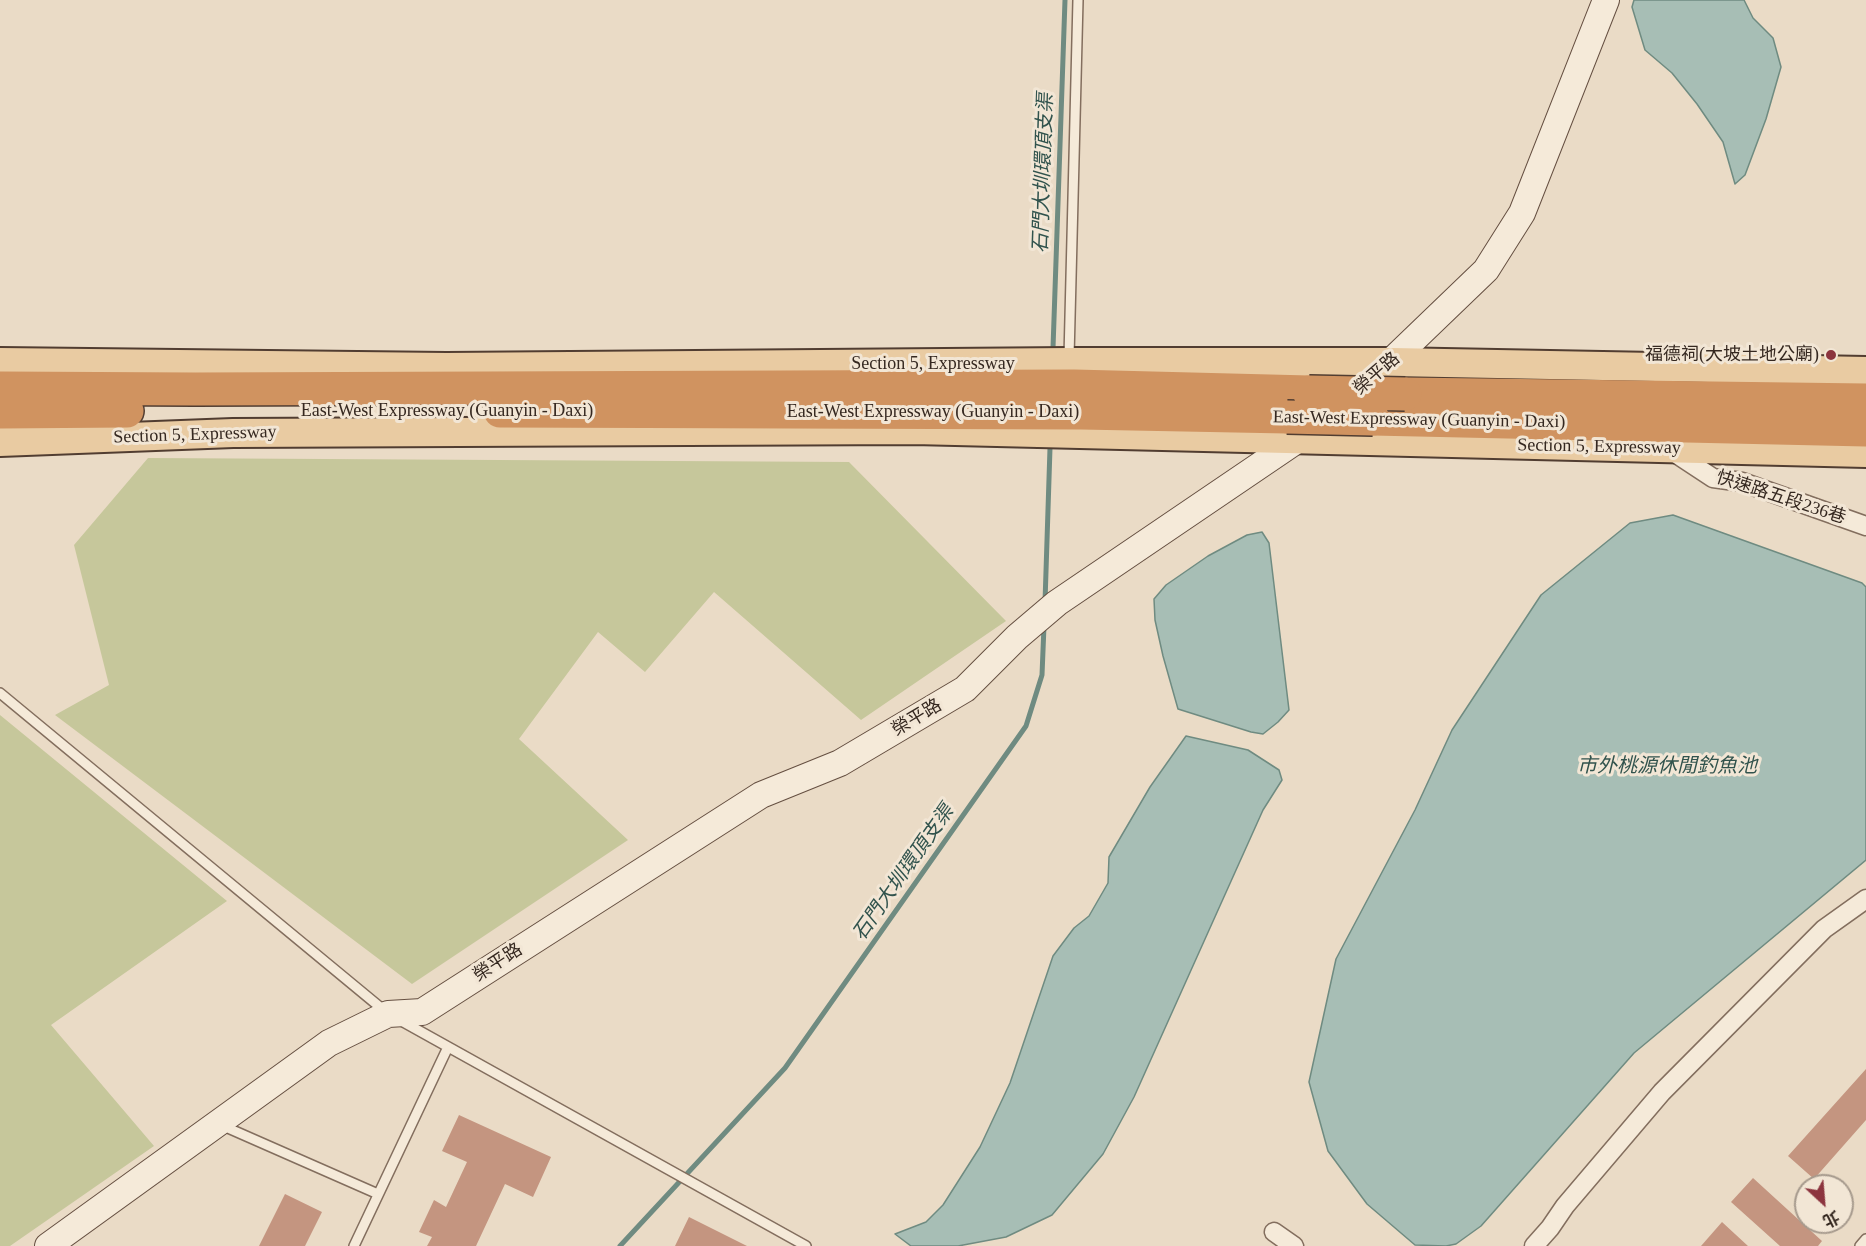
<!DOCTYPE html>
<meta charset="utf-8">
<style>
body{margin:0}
#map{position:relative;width:1866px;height:1246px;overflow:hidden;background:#eadbc6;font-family:"Times New Roman","Noto Sans TC",serif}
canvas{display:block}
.north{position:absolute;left:1794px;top:1174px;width:60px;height:60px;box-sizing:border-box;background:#f2e6d5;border:2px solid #a69a8d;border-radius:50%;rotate:154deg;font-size:16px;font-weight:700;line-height:24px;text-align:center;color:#352820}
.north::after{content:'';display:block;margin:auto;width:21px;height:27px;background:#8c343e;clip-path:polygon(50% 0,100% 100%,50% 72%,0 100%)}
</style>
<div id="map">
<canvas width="1866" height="1246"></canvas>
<div class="north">北</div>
</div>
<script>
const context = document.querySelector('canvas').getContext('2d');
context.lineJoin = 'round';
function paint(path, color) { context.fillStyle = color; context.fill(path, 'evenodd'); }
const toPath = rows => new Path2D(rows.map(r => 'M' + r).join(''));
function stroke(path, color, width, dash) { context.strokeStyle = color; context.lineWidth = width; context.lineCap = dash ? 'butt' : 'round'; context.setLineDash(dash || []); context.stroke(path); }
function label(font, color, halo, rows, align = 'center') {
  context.font = font + ' "Times New Roman","Noto Sans TC",serif'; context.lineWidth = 6; context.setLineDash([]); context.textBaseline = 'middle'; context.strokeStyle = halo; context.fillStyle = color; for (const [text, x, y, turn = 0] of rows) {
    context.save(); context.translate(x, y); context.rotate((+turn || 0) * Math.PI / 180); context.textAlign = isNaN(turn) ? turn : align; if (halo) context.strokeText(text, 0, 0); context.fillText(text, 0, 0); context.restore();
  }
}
const green = toPath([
 [148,458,849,462,1006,621,861,720,714,592,645,672,598,632,519,739,628,840,412,984,55,715,109,685,74,545],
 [0,715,227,901,51,1025,154,1146,10,1246,0,1246]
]);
const water = toPath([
 [1634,0,1744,0,1753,18,1773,38,1781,67,1766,119,1745,175,1735,184,1723,142,1697,104,1672,73,1645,50,1632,7,1634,0],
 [1673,515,1862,583,1866,587,1866,860,1634,1053,1481,1226,1456,1244,1446,1246,1415,1245,1367,1204,1328,1151,1309,1082,1336,959,1415,810,1452,730,1541,595,1630,523,1673,515],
 [1262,532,1269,543,1289,710,1278,722,1263,734,1251,732,1178,709,1163,656,1155,620,1154,599,1166,585,1208,556,1247,535,1262,532],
 [1186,736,1248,750,1279,770,1282,780,1263,810,1134,1097,1103,1154,1052,1215,1006,1237,958,1246,911,1246,895,1234,926,1222,943,1205,980,1147,1010,1083,1053,956,1074,928,1089,916,1108,883,1109,857,1150,787,1186,736]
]);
const stream = toPath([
 [1053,348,1065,0],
 [1045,602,1050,448],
 [620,1246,785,1068,1026,726,1042,675,1044,626]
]);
const building = toPath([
 [1866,1069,1866,1120,1814,1179,1788,1156],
 [459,1115,551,1157,533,1197,505,1184,476,1246,427,1246,432,1237,419,1232,434,1200,446,1207,467,1162,442,1151],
 [1753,1178,1822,1241,1818,1246,1780,1246,1731,1202],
 [285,1194,322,1212,305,1246,259,1246],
 [689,1217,747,1246,675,1246],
 [1722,1222,1748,1246,1701,1246]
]);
const lane = toPath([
 [1069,357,1078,0],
 [0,693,386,1012],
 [398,1019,806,1246],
 [221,1125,378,1194],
 [354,1246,448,1047],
 [1860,1246,1866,1239]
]);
const street = toPath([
 [1672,451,1713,478,1742,482,1866,526],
 [1274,1232,1294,1246],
 [1534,1246,1550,1228,1565,1206,1662,1092,1824,929,1866,899]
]);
const secondary = toPath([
 [1382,370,1486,270,1522,213,1606,0],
 [48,1246,329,1043,388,1014,422,1012,761,795,840,763,965,689,1017,637,1057,603,1306,434]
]);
const primary = toPath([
 [0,362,446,367,1069,362,1392,362,1866,371],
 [0,442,233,433,914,430,1866,453]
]);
const highway = toPath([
 [0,388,195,389,1074,386,1309,392],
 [1405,394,1866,400],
 [500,411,1081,413,1287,417],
 [0,412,127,411],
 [1373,419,1866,430]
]);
const highwayBridge = toPath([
 [1309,392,1405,394],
 [1287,417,1373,419]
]);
const markers = [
 [1831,355,6,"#8c343e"]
];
const poiNames = [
 ["福德祠(大坡土地公廟)",1819,355]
];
const streetNames = [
 ["Section 5, Expressway",933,364],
 ["榮平路",1377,374,-41],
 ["East-West Expressway (Guanyin - Daxi)",447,411],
 ["East-West Expressway (Guanyin - Daxi)",933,412],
 ["East-West Expressway (Guanyin - Daxi)",1419,420,1],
 ["Section 5, Expressway",195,435,-2],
 ["Section 5, Expressway",1599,447,1],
 ["快速路五段236巷",1781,498,18],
 ["榮平路",917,718,-31],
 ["榮平路",498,963,-33]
];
const waterNames = [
 ["石門大圳環頂支渠",1044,173,-88],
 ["市外桃源休閒釣魚池",1667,767],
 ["石門大圳環頂支渠",904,873,-55]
];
paint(green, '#c6c79b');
paint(water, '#a7beb5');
stroke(water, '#6f8b81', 1.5);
stroke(stream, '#6f8b81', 5);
paint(building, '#c49580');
stroke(lane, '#836e5e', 12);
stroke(street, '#836e5e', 21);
stroke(secondary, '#654f41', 28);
stroke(primary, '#513d31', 32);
stroke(highway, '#513d31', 36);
stroke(lane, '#f5ead9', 9);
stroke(street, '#f5ead9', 18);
stroke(secondary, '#f5ead9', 26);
stroke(primary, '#e9cba2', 28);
stroke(highway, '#d09360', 33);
stroke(highwayBridge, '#513d31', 36, []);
stroke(highwayBridge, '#d09360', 33);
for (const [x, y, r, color] of markers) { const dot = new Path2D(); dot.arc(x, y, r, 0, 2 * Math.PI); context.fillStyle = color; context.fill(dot); stroke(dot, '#f2e6d5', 2); }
label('18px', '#352820', '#f2e6d5', poiNames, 'right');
label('18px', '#352820', '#f2e6d5', streetNames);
label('italic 20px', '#31534d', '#f2e6d5', waterNames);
</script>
